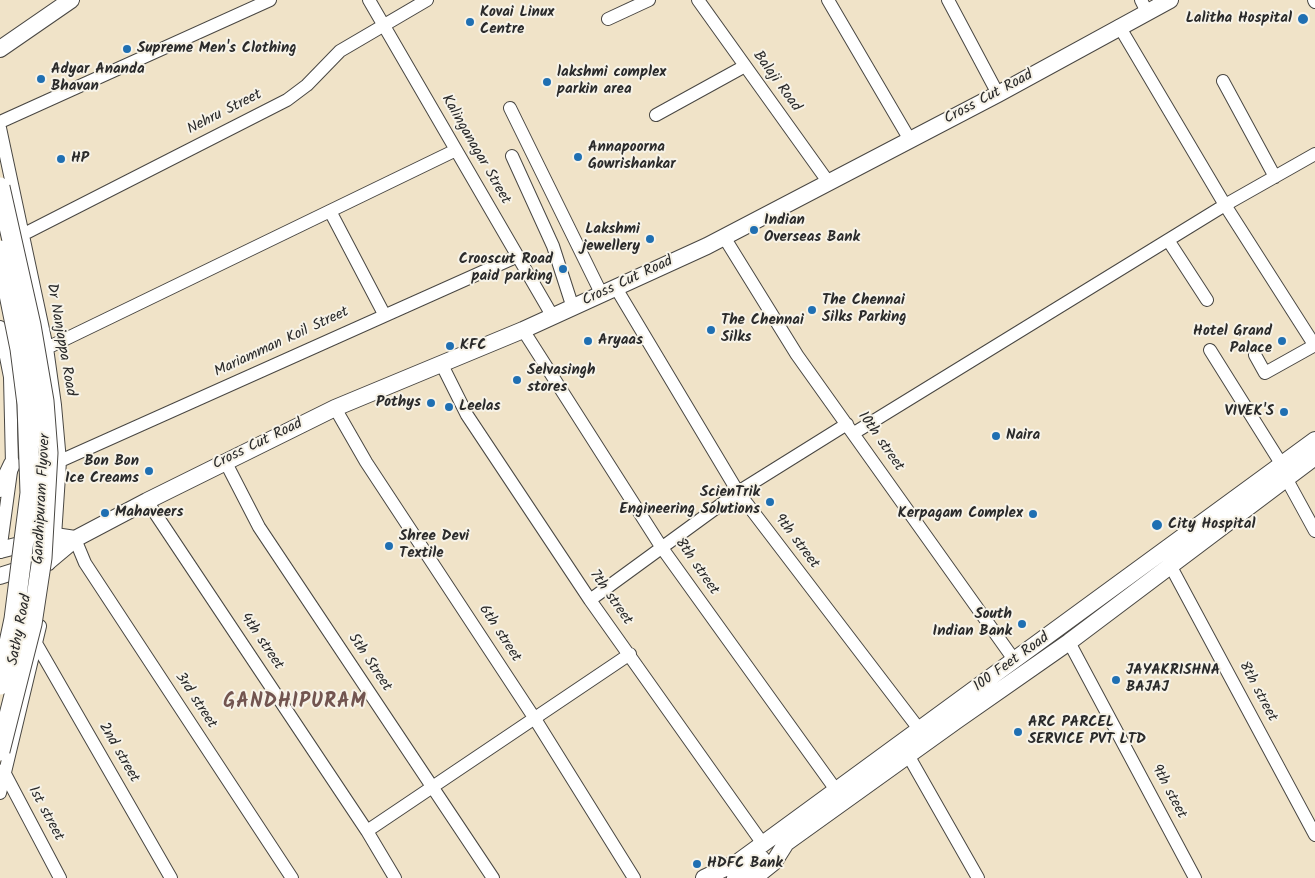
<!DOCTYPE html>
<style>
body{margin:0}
canvas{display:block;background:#f0e3c8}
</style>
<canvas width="1315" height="878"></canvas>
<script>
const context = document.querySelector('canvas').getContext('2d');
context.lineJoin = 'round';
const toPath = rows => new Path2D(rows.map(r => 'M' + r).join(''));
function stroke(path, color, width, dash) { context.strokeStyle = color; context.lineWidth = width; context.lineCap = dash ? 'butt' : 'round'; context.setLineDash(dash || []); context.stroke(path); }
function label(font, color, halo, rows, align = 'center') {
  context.font = font + ' Kalam,sans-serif'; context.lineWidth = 4; context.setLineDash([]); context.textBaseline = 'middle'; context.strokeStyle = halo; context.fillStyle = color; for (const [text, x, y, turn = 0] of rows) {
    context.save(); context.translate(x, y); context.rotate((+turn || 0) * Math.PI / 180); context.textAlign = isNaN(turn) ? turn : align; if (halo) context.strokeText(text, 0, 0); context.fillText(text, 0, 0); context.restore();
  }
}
const minor = toPath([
 [369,0,553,317],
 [698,0,829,183],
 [828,0,910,140],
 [948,0,998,94],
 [1141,0,1147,12],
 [1314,0,1315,2],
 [608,19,649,0],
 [1119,26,1225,205,1315,346],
 [1223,81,1275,177],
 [510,108,602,295],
 [656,115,745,66],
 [0,122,270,0],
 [0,128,47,348,55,405,60,461,55,536,49,564],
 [512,156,553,246,573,308],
 [330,211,384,314],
 [24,234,287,100,307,85,340,51,427,0],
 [724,237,797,355,1015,661],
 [1168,240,1207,300],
 [616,288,738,492,919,729],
 [0,327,10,377,12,464,0,552],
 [523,330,662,548,836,790],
 [47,348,456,150],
 [1210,350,1282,465],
 [1255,355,1265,373,1315,345],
 [442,365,467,415,590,600,763,844],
 [335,408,366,462,535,719,634,878],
 [854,433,1225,205,1315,154],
 [60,461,518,256],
 [225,461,259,527,493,878],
 [1286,478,1315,531],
 [147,501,367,831,395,878],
 [75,539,85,563,292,878],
 [1170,565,1315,835],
 [590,600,738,492,847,424],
 [1069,642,1195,878],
 [37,645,171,878],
 [908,755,978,878],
 [3,770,60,878],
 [0,793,40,626],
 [367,831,630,654]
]);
const major = toPath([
 [0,49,71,0],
 [0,489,12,464],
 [0,550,55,536,75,539],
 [0,576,50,560,75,539,147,501,335,408,523,330,707,246,998,94,1170,0],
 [704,878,738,862,1315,440],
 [735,878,762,859],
 [754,878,774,862,786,843,956,721,1069,642,1315,457]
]);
const highwayBridge = toPath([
 [0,187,31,325,44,401,48,453,42,558,32,624,0,751],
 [0,250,20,349,27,404,30,493,14,619,0,685]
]);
const markers = [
 [1303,19,6,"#1f6fb2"],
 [470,22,5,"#1f6fb2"],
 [127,49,5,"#1f6fb2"],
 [41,79,5,"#1f6fb2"],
 [547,82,5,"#1f6fb2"],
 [578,157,5,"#1f6fb2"],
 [61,159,5,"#1f6fb2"],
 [754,230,5,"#1f6fb2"],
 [650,239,5,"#1f6fb2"],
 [563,269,5,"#1f6fb2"],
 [812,310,5,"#1f6fb2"],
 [711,330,5,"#1f6fb2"],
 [588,341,5,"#1f6fb2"],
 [1282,341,5,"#1f6fb2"],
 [450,346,5,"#1f6fb2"],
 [517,380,5,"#1f6fb2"],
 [431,403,5,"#1f6fb2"],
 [449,407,5,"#1f6fb2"],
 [1284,412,5,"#1f6fb2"],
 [996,436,5,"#1f6fb2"],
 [149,471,5,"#1f6fb2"],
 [770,502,5,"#1f6fb2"],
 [105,513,5,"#1f6fb2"],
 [1033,514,5,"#1f6fb2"],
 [1157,525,6,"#1f6fb2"],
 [389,546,5,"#1f6fb2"],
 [1022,624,5,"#1f6fb2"],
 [1116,680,5,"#1f6fb2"],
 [1018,732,5,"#1f6fb2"],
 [697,864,5,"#1f6fb2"]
];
const poiNames = [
 ["Kovai Linux",480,13],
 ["Centre",480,30],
 ["Lalitha Hospital",1292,19,"right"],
 ["Supreme Men's Clothing",137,49],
 ["Adyar Ananda",51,70],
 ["Bhavan",51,87],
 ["lakshmi complex",557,73],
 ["parkin area",557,90],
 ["Annapoorna",588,148],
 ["Gowrishankar",588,165],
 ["HP",71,159],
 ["Indian",764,221],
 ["Overseas Bank",764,238],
 ["Lakshmi",640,230,"right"],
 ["jewellery",640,247,"right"],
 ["Crooscut Road",553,260,"right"],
 ["paid parking",553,277,"right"],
 ["The Chennai",822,301],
 ["Silks Parking",822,318],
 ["The Chennai",721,321],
 ["Silks",721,338],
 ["Hotel Grand",1272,332,"right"],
 ["Palace",1272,349,"right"],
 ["Aryaas",598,341],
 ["KFC",460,346],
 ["Selvasingh",527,371],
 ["stores",527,388],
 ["Pothys",421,403,"right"],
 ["Leelas",459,407],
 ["VIVEK'S",1274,412,"right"],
 ["Naira",1006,436],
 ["Bon Bon",139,462,"right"],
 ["Ice Creams",139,479,"right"],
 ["ScienTrik",760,493,"right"],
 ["Engineering Solutions",760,510,"right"],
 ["Mahaveers",115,513],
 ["Kerpagam Complex",1023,514,"right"],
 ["City Hospital",1168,525],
 ["Shree Devi",399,537],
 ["Textile",399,554],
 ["South",1012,615,"right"],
 ["Indian Bank",1012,632,"right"],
 ["JAYAKRISHNA",1126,671],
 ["BAJAJ",1126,688],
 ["ARC PARCEL",1028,723],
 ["SERVICE PVT LTD",1028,740],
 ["HDFC Bank",707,864]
];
const streetNames = [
 ["Balaji Road",776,82,54],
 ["Cross Cut Road",989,98,-28],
 ["Nehru Street",225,113,-27],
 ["Kalinganagar Street",475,150,60],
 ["Cross Cut Road",628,282,-25],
 ["Dr Nanjappa Road",60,340,80],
 ["Mariamman Koil Street",282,343,-25],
 ["10th street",880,442,55],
 ["Cross Cut Road",258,445,-26],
 ["Gandhipuram Flyover",43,499,-87],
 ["9th street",796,542,53],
 ["8th street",696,567,55],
 ["7th street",610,598,55],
 ["Sathy Road",21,630,-79],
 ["6th street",499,634,57],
 ["4th street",261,642,56],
 ["5th Street",369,663,56],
 ["100 Feet Road",1012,663,-36],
 ["8th street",1257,692,62],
 ["3rd street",195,701,57],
 ["2nd street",118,753,60],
 ["9th steet",1168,792,62],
 ["1st street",45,814,62]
];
const districtNames = [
 ["GANDHIPURAM",295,704]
];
stroke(minor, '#494743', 14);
stroke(major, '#494743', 18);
stroke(minor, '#fff', 12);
stroke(major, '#fff', 16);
stroke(highwayBridge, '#494743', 21, []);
stroke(highwayBridge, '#fff', 19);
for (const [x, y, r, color] of markers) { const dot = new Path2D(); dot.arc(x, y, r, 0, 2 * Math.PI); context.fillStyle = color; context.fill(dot); stroke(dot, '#f7f3e8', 2); }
label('bold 15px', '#2b2b2b', '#f7f3e8', poiNames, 'left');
label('15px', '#2b2b2b', '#f7f3e8', streetNames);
context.letterSpacing = '1px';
label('bold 20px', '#725550', '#f7f3e8', districtNames);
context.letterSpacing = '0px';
</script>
